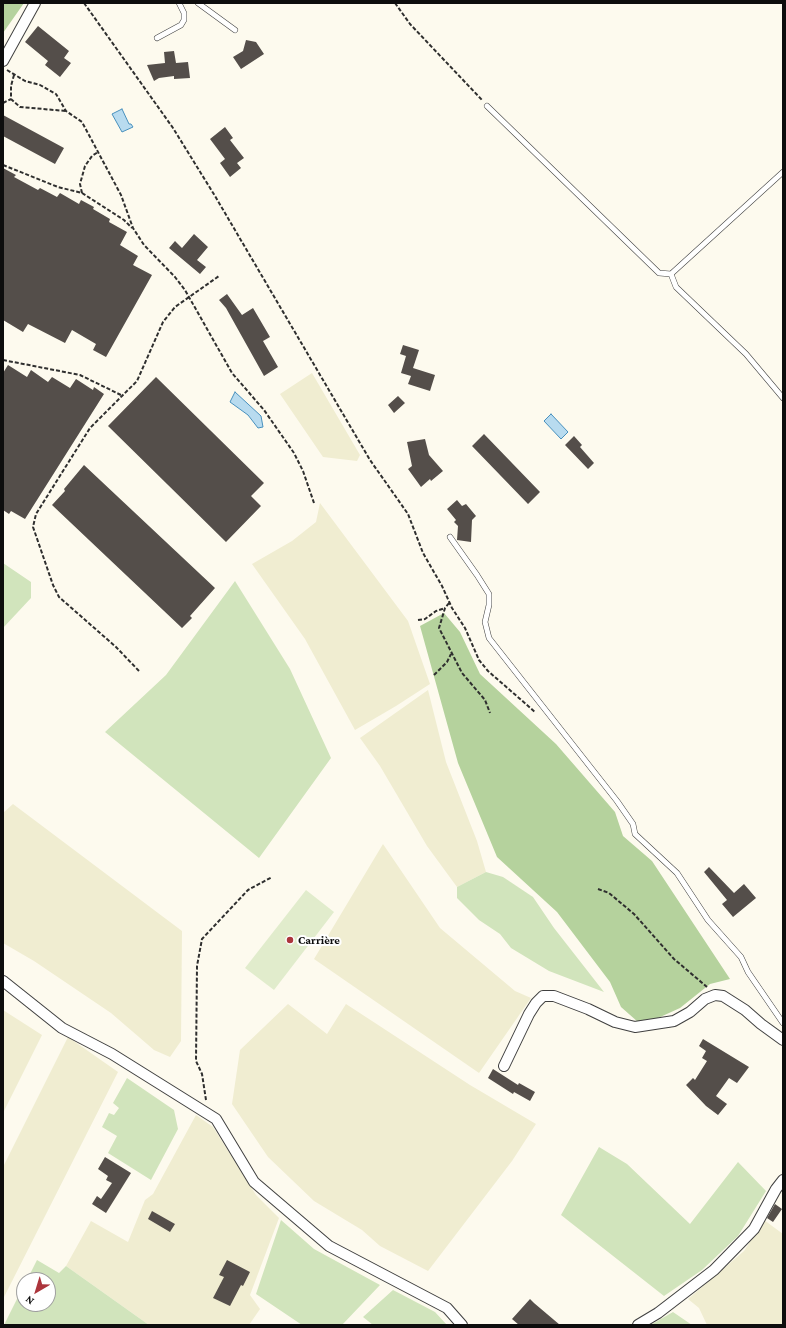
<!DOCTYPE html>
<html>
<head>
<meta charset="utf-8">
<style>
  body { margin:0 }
  #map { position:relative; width:786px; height:1328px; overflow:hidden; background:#fdfaee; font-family:"Crimson Pro",serif }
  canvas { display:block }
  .frame { position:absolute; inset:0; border:4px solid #0d0d0d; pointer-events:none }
  .north { position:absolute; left:16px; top:1272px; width:40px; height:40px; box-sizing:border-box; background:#fff; border:1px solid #9e9e9e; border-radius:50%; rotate:218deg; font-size:11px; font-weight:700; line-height:16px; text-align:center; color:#0d0d0d }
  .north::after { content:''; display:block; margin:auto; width:14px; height:18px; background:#ac353c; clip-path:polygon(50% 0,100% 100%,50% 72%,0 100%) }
</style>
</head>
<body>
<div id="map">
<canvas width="786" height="1328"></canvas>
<div class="frame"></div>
<div class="north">N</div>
</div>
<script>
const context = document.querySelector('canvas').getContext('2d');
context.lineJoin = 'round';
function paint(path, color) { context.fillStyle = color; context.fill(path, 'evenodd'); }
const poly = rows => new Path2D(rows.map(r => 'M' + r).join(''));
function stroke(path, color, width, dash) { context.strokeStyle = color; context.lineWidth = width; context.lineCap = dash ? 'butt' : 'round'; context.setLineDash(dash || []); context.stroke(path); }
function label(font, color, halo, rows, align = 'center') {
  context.font = font + ' "Crimson Pro",serif'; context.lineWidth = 4; context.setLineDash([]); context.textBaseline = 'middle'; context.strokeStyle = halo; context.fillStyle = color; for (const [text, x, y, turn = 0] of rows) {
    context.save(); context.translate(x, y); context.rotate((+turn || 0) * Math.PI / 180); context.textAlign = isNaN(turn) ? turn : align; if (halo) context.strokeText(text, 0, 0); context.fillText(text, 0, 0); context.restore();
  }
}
const farmland = poly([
  [312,373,360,455,357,461,323,457,280,394],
  [320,503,408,621,430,684,396,706,355,730,305,639,252,564,292,541,316,522],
  [428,690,446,762,477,841,486,872,457,887,427,846,380,766,360,738],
  [13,804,182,931,181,1041,170,1057,154,1050,111,1013,34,961,3,943,3,813],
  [383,844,440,928,515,991,531,998,479,1073,314,959],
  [288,1004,327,1034,346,1004,470,1085,536,1124,512,1161,428,1271,380,1246,362,1230,314,1201,268,1157,232,1104,240,1050],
  [3,1010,42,1035,3,1113],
  [68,1037,118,1072,3,1299,3,1167],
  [196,1115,213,1127,256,1195,279,1218,250,1295,260,1309,249,1325,149,1325,66,1266,91,1221,128,1242,145,1200,153,1194],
  [764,1220,783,1234,783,1325,707,1325,699,1308,688,1299,744,1251]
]);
const green = poly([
  [3,563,31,582,31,598,3,628],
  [235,581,290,669,331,758,259,858,105,732,166,675],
  [486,872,503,877,533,897,554,928,604,992,549,971,511,948,500,934,479,920,457,898,457,887],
  [127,1078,174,1110,178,1129,151,1180,108,1153,117,1136,102,1127,109,1113,114,1115,119,1108,113,1103],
  [599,1147,627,1164,690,1224,738,1162,766,1191,738,1236,702,1270,664,1296,561,1215],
  [281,1220,314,1249,380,1285,342,1325,302,1325,256,1294],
  [37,1260,59,1273,66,1266,149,1325,4,1325,24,1285,24,1304,48,1304,48,1280,27,1280],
  [393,1290,435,1312,447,1325,373,1325,363,1317],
  [673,1312,692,1325,650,1325,654,1323]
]);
const forest = poly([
  [3,3,24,3,3,33],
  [444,613,460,632,480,674,556,744,615,812,623,836,652,861,730,979,710,984,680,1008,658,1018,638,1022,621,1007,610,982,557,912,497,857,458,763,420,626]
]);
const pitch = poly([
  [306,890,334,912,274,990,245,968]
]);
const water = poly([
  [122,109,129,124,131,124,133,127,122,132,112,114,122,109],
  [235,392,261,416,263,427,258,428,248,415,230,402,235,392],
  [551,414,568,432,561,439,544,421,551,414]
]);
const building = poly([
  [38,26,69,51,64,58,71,63,60,77,45,65,48,61,25,42],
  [246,40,256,42,264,54,241,69,233,57,243,51],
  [174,51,176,63,188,62,190,78,174,79,174,76,159,78,154,81,147,65,165,63,164,52],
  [3,115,64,148,55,164,3,136],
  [225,127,233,138,230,140,244,158,237,163,241,168,230,177,220,163,225,159,210,139],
  [3,168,16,175,14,177,38,190,40,188,57,197,60,193,79,204,81,200,94,207,93,209,110,219,109,222,127,232,120,245,138,256,133,265,152,275,106,357,93,350,96,344,72,330,65,343,28,324,23,332,3,320],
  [194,234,208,247,197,260,206,267,200,274,169,248,175,241,182,248],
  [227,294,242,315,253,308,270,337,263,341,278,367,264,376,226,308,219,300],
  [403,345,419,350,413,368,435,375,430,391,408,384,411,376,401,373,406,356,400,354],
  [8,365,27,377,31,370,48,382,52,377,70,388,76,379,93,390,94,387,104,394,25,519,11,511,9,514,3,510,3,373],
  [156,377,264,483,251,496,261,506,226,542,108,426],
  [398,396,405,403,394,413,388,405],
  [484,434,540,492,528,504,472,446],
  [574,436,582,445,580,447,594,463,588,469,565,445],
  [425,439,429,455,443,471,431,481,430,479,421,487,408,469,412,466,407,442],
  [84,465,215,588,190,616,192,618,182,628,52,505,65,491,64,489],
  [457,500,462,506,466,504,476,516,472,520,471,542,457,540,458,526,454,522,456,520,447,509],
  [709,867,734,893,744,884,756,898,733,917,722,904,727,900,704,872],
  [703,1039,749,1067,737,1083,729,1078,716,1096,727,1104,718,1115,706,1106,686,1085,693,1078,695,1080,707,1061,702,1058,706,1051,699,1046],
  [493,1069,518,1085,519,1083,535,1092,530,1101,514,1092,513,1094,488,1078],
  [105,1157,131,1173,106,1213,92,1204,97,1196,101,1199,112,1183,106,1180,108,1176,98,1169],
  [775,1204,782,1209,773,1222,767,1218],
  [152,1211,175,1224,170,1232,148,1219],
  [227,1260,250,1272,243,1286,241,1285,230,1306,213,1298,224,1277,219,1275],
  [530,1299,534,1303,560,1325,519,1325,512,1319]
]);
const path = poly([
  [84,3,173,128,215,196,370,460,408,514,423,553,442,586,452,608,465,628,479,660,488,671,535,712],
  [395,3,410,24,482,100],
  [7,70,25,81,40,85,56,94,66,111,82,122,121,195,133,228,144,245,175,277,185,290,232,373,264,410,294,453,303,471,314,503],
  [14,75,11,86,11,99,20,107,66,111],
  [3,103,11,99],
  [3,165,58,187,82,193,124,220,132,228],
  [82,193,80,184,85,166,92,156,98,152],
  [3,360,80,375,123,396],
  [449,603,445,608,439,628,462,673,485,700,490,713],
  [418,620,425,619,436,611,445,608],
  [139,671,116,647,59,597,53,585,33,527,36,514,90,428,137,381,163,322,175,307,219,276],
  [434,675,447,662,451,654],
  [598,889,609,893,634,914,674,959,707,987],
  [206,1100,202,1074,196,1061,197,966,202,939,248,890,272,877]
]);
const lane = poly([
  [198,3,235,30],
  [157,38,181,25,184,20,184,13,179,3],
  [487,106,659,273,671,274,783,172],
  [671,274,676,287,746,354,783,398],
  [450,537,477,575,489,594,489,605,485,622,489,638,617,801,633,824,635,834,677,873,708,920,741,957,748,972,783,1023]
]);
const street = poly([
  [3,61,35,3],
  [3,981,62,1028,112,1054,216,1119,254,1182,329,1246,447,1308,462,1325],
  [504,1066,529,1014,536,1003,543,996,554,996,588,1009,615,1022,635,1027,674,1021,690,1012,705,999,715,995,723,996,745,1010,761,1024,783,1040],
  [638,1325,658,1313,714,1270,754,1229,776,1189,783,1180]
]);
const markers = [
  [290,940,4,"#ac353c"]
];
const poiNames = [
  ["Carrière",298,940]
];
paint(farmland, '#f0edd1');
paint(green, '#d1e4bc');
paint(forest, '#b5d29d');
paint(pitch, '#e1eccc');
paint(water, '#b8dbef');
stroke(water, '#4890bd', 1);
paint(building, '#544e4a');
stroke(lane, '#404040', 6);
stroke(street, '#404040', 12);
stroke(path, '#2f2f2f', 2, [4, 2]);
stroke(lane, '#fff', 5);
stroke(street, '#fff', 10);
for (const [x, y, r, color] of markers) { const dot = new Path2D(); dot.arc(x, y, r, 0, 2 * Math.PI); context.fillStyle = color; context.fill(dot); stroke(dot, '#fff', 1.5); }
label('bold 12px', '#0d0d0d', '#fff', poiNames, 'left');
</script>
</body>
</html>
